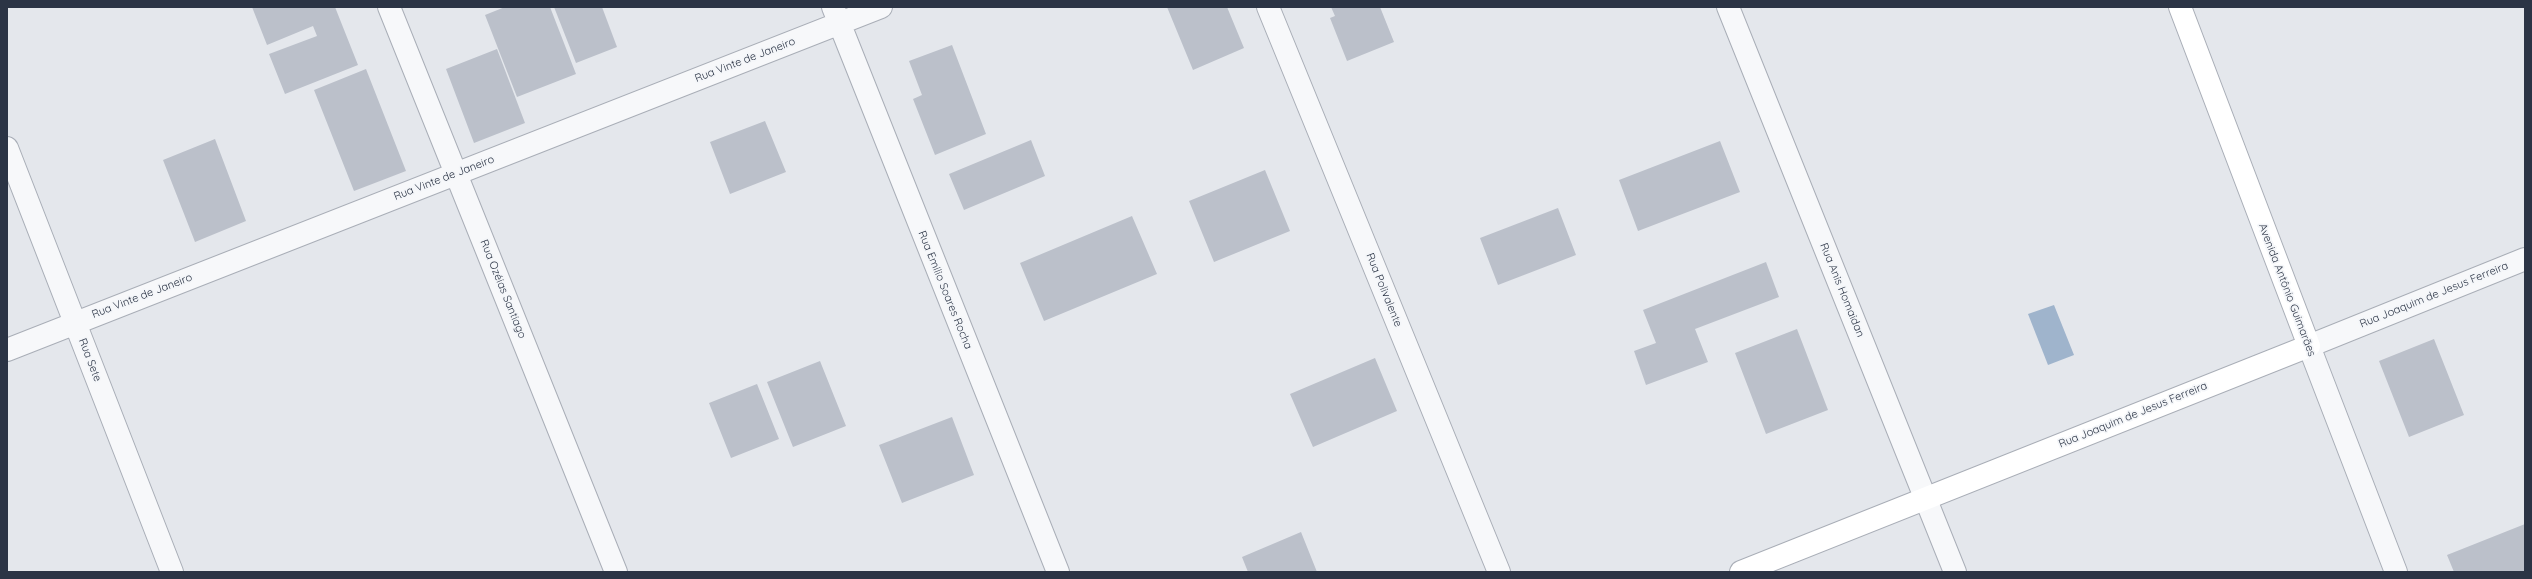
<!DOCTYPE html>
<html>
<head>
<meta charset="utf-8">
<style>
  body { margin:0 }
  #map { position:relative; width:2532px; height:579px; overflow:hidden; background:#e4e7ec; font-family:Quicksand,sans-serif }
  canvas { display:block }
  .frame { position:absolute; inset:0; border:8px solid #2b3445; pointer-events:none }
</style>
</head>
<body>
<div id="map">
<canvas width="2532" height="579"></canvas>
<div class="frame"></div>
</div>
<script>
const context = document.querySelector('canvas').getContext('2d');
context.lineJoin = 'round';
function paint(path, color) { context.fillStyle = color; context.fill(path, 'evenodd'); }
const poly = rows => new Path2D(rows.map(r => 'M' + r).join(''));
function stroke(path, color, width, dash) { context.strokeStyle = color; context.lineWidth = width; context.lineCap = dash ? 'butt' : 'round'; context.setLineDash(dash || []); context.stroke(path); }
function label(font, color, halo, rows, align = 'center') {
  context.font = font + ' Quicksand,sans-serif'; context.lineWidth = 3.5; context.setLineDash([]); context.textBaseline = 'middle'; context.strokeStyle = halo; context.fillStyle = color; for (const [text, x, y, turn = 0] of rows) {
    context.save(); context.translate(x, y); context.rotate((+turn || 0) * Math.PI / 180); context.textAlign = isNaN(turn) ? turn : align; if (halo) context.strokeText(text, 0, 0); context.fillText(text, 0, 0); context.restore();
  }
}
const water = poly([
  [2054,305,2074,355,2048,365,2028,314]
]);
const building = poly([
  [252,7,335,7,358,65,285,94,269,54,317,36,313,26,267,45],
  [505,7,550,7,576,74,517,97,485,15],
  [554,7,602,7,617,47,576,63],
  [1167,7,1227,7,1244,48,1193,70],
  [1331,7,1380,7,1394,42,1347,61,1330,18,1335,16],
  [952,45,986,134,935,155,913,99,922,95,909,61],
  [497,49,525,123,474,143,446,69],
  [366,69,406,171,354,191,314,90],
  [765,121,786,172,730,194,710,142],
  [215,139,246,221,195,242,163,160],
  [1031,140,1045,176,964,210,949,174],
  [1720,141,1740,192,1638,231,1619,180],
  [1265,170,1290,231,1214,262,1189,201],
  [1558,208,1576,255,1498,285,1480,238],
  [1132,216,1157,274,1044,321,1020,263],
  [1766,262,1779,297,1695,329,1708,362,1646,385,1634,351,1656,343,1643,310],
  [1797,329,1828,410,1766,434,1735,353],
  [2434,339,2464,415,2409,437,2379,361],
  [1375,358,1397,411,1313,447,1290,394],
  [820,361,846,426,793,447,767,382],
  [757,384,779,439,731,458,709,403],
  [952,417,974,475,902,503,879,445],
  [2525,524,2525,572,2454,572,2447,555],
  [1301,532,1317,572,1248,572,1242,557]
]);
const street = poly([
  [389,7,616,572],
  [833,7,1058,572],
  [1268,7,1499,572],
  [1728,7,1955,572],
  [7,148,172,572],
  [7,350,881,7],
  [2396,572,2309,346,2525,259]
]);
const secondary = poly([
  [1741,572,2309,346,2180,7]
]);
const streetNames = [
  ["Rua Vinte de Janeiro",745,60,-21],
  ["Rua Vinte de Janeiro",444,178,-21],
  ["Rua Ozéias Santiago",503,289,68],
  ["Rua Emilio Soares Rocha",945,290,68],
  ["Rua Polivalente",1384,290,68],
  ["Rua Anis Homaidan",1842,290,68],
  ["Avenida Antônio Guimarães",2287,290,69],
  ["Rua Joaquim de Jesus Ferreira",2434,295,-22],
  ["Rua Vinte de Janeiro",142,296,-21],
  ["Rua Sete",90,360,69],
  ["Rua Joaquim de Jesus Ferreira",2133,415,-22]
];
paint(water, '#9fb4cc');
paint(building, '#bbc0ca');
stroke(street, '#a9aeb7', 24);
stroke(secondary, '#a9aeb7', 24);
stroke(street, '#f7f8fa', 22);
stroke(secondary, '#fff', 22);
label('11px', '#2b3445', '#f4f6f9', streetNames);
</script>
</body>
</html>
